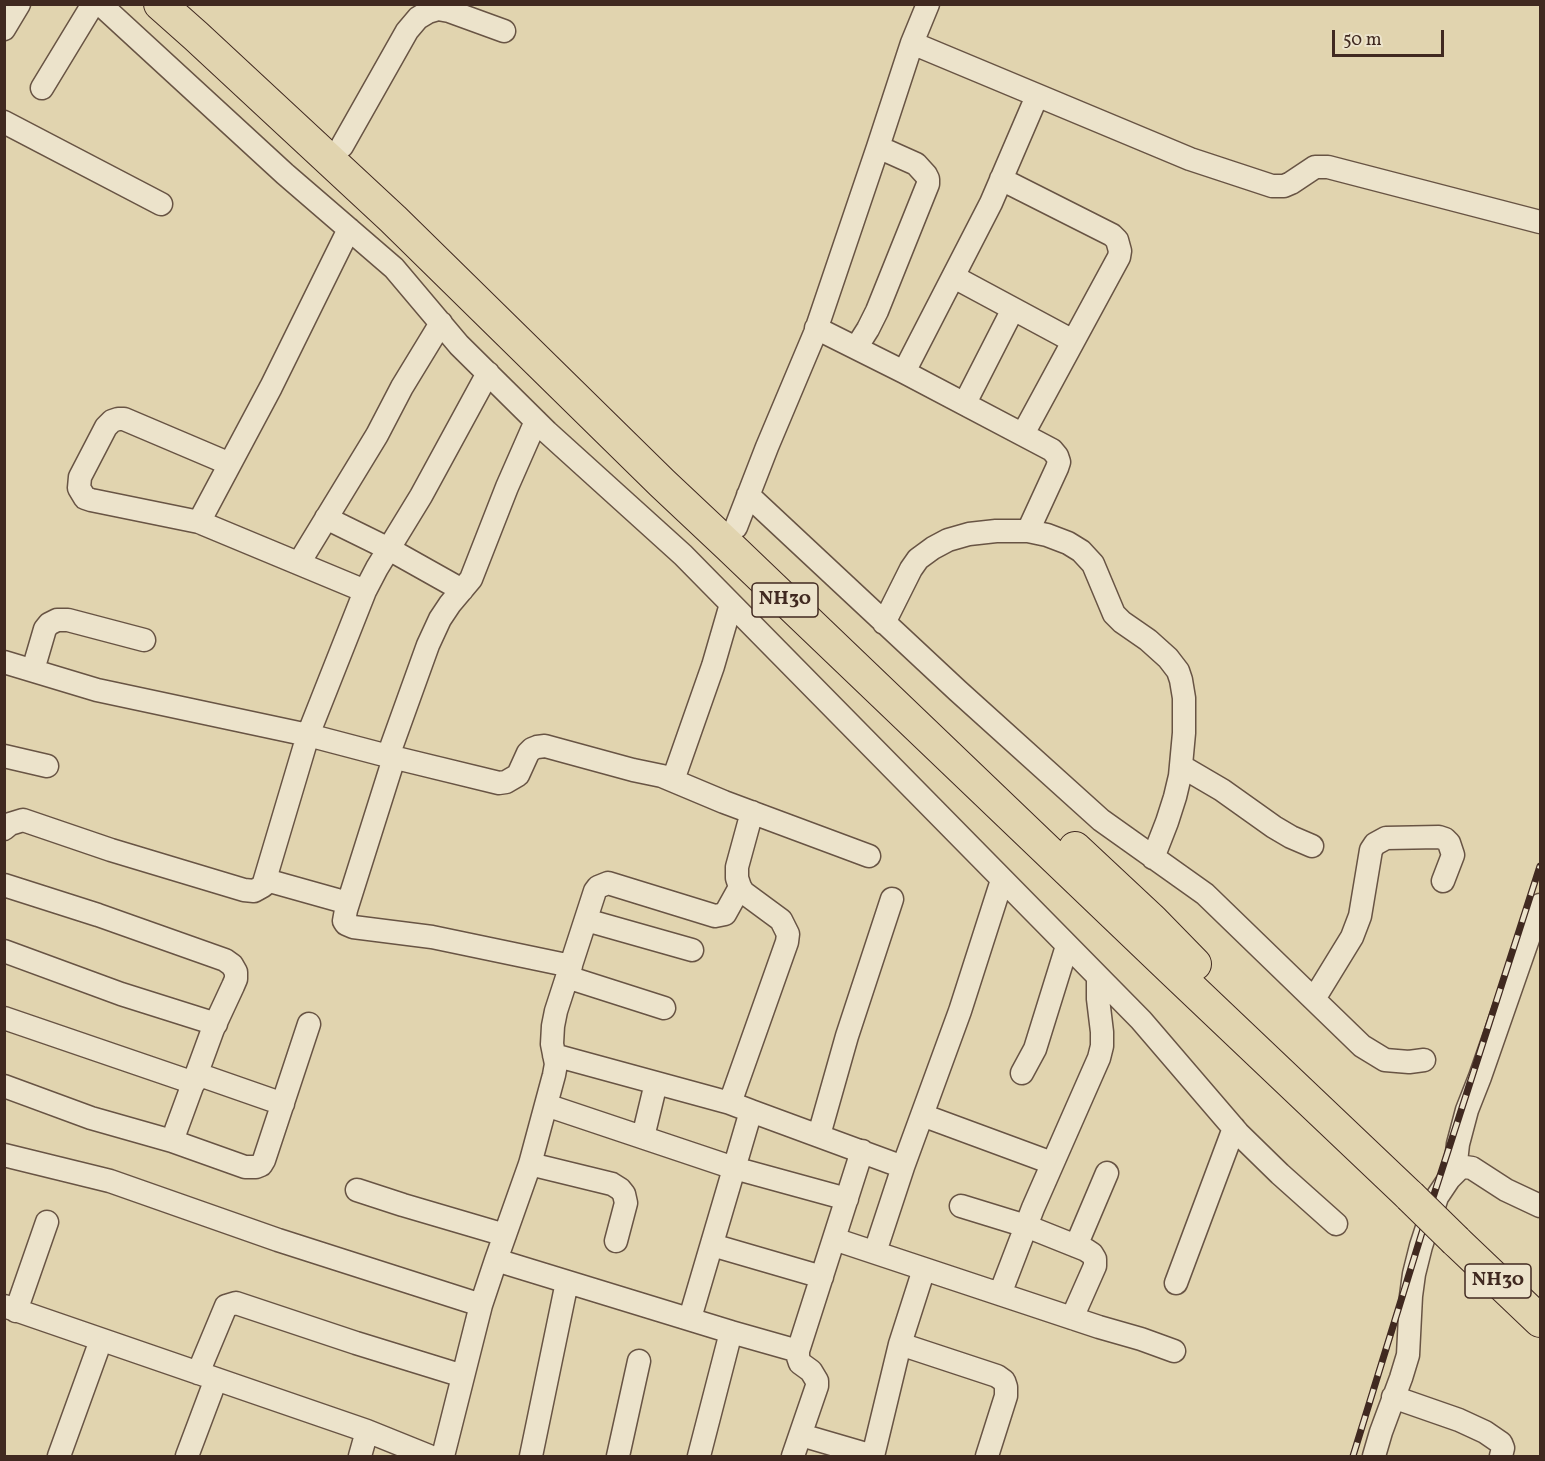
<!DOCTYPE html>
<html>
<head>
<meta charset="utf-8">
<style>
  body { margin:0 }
  #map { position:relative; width:1545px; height:1461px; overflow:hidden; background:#e1d4af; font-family:Vollkorn,serif }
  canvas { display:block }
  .frame { position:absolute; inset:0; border:6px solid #402920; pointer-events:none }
  .scale { position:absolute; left:1332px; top:30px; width:112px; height:27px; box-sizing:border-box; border:3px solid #402920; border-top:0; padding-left:8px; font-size:18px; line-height:21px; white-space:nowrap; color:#402920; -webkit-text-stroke:4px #ece3cb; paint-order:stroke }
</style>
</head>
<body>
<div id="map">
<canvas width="1545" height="1461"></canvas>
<div class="frame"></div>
<div class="scale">50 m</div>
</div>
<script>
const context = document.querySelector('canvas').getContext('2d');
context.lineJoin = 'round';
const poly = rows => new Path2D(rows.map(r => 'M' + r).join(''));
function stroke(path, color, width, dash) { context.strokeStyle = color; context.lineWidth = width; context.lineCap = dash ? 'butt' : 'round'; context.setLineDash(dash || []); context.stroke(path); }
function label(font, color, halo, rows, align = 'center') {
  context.font = font + ' Vollkorn,serif'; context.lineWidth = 5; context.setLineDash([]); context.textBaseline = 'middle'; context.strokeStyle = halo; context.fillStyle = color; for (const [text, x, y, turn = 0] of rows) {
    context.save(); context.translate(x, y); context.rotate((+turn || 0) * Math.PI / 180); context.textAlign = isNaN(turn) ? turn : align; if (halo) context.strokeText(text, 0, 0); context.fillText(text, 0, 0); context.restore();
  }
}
const minor = poly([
  [100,4,285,174,394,268,459,345,547,432,683,555,1141,1020,1238,1133,1280,1174,1336,1224],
  [4,29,19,4],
  [912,43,1190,159,1272,186,1284,186,1291,183,1315,167,1328,167,1540,222],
  [42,88,93,4],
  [4,122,161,204],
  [342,146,407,31,418,18,428,12,438,9,449,11,504,31],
  [1001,179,1112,235,1117,240,1120,251,1119,257,1023,434],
  [954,277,1073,341],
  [816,328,904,372,1052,450,1057,456,1059,462,1057,468,1028,531],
  [856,348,868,329,877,311,928,184,928,179,926,175,916,164,878,147],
  [904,372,991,203,1037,96],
  [965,403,1013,309],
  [230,464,124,419,118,419,112,421,106,427,80,477,79,488,85,498,91,500,199,522,365,591],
  [748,495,958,691,1101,820,1205,894,1362,1046,1385,1060,1409,1062,1424,1060],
  [326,518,389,549,462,590],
  [199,522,271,387,349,229],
  [736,527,767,447,815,333,878,147,912,43,928,4],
  [299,563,377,435,402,387,441,323],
  [884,623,911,569,918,559,933,548,948,540,969,534,996,531,1028,531,1047,535,1068,543,1081,551,1093,564,1114,614,1122,622,1148,640,1168,658,1178,671,1181,680,1184,698,1184,733,1180,776,1175,797,1167,822,1153,858],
  [4,662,97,690,308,735,388,756,499,783,506,782,518,775,528,753,532,749,537,747,545,746,633,770,662,776,724,802,869,856],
  [33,670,45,629,49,624,57,620,68,620,144,640],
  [4,756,47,766],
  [388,756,428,645,440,619,450,604,471,579,507,487,536,421],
  [394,758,346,910,344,921,346,924,353,927,432,937,571,966],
  [1181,766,1222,790,1274,827,1291,837,1312,846],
  [673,780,713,666,731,604],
  [4,829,10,824,23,820,111,850,244,890,254,891,263,886,308,735,365,591,377,568,421,496,488,373],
  [266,880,348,903],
  [4,885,98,915,225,960,232,965,236,972,236,979,233,986,213,1029,172,1141],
  [586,920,692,950],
  [4,951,121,994,216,1024],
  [567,977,664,1008],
  [1314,999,1352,937,1360,916,1371,850,1375,844,1386,838,1439,837,1445,839,1449,843,1453,855,1443,881],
  [4,1018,194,1083],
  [554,1055,730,1103],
  [1022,1073,1035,1049,1067,946],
  [197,1074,283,1104],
  [4,1086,91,1118,172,1141,245,1167,256,1167,261,1165,264,1160,309,1024],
  [546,1105,734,1168,847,1199],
  [751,1111,903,1167],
  [922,1115,1052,1163],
  [819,1135,847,1036,892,899],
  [643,1137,656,1083],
  [4,1155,110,1181,278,1240,481,1305],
  [530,1164,612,1184,620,1189,624,1194,626,1203,616,1241],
  [1455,1171,1458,1144,1467,1110,1480,1077,1540,905],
  [357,1190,403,1205,505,1235],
  [961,1206,1026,1226,1086,1250,1092,1254,1095,1259,1095,1266,1072,1318],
  [834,1239,1099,1327,1141,1339,1174,1351],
  [712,1245,822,1277],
  [1076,1246,1107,1173],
  [875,1252,903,1167,960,1011,1002,880],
  [496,1260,530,1164,554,1075,556,1064,552,1044,553,1026,556,1011,595,891,598,887,608,883,715,916,725,914,740,887],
  [1176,1283,1234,1128],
  [1000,1294,1033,1208,1099,1058,1102,1046,1102,1032,1098,999,1098,977],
  [4,1306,367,1431],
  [16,1311,47,1222],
  [690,1318,751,1111,730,1103,787,942,788,934,781,920,743,892,740,887,737,878,737,867,752,812],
  [731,1332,798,1351],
  [900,1344,997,1376,1004,1381,1006,1387,1006,1396,987,1456],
  [198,1373,226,1306,236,1303,356,1343,463,1376],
  [1393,1397,1459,1420,1485,1432,1501,1443,1503,1448,1501,1456],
  [801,1435,873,1456],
  [59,1456,101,1340],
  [187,1456,216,1379],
  [360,1456,367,1431,429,1456],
  [443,1456,481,1305,496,1260,731,1332,699,1456],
  [531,1456,567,1282],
  [618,1456,639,1361],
  [793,1456,817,1386,817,1381,811,1371,800,1363,798,1357,798,1351,862,1151],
  [873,1456,900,1344,924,1269],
  [1374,1456,1381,1432,1401,1378,1408,1355,1411,1296,1414,1274,1421,1246,1437,1197,1449,1179,1460,1168,1465,1167,1472,1168,1506,1190,1540,1206]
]);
const highway = poly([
  [160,4,196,36,393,219,662,483,729,546,1171,969,1410,1196],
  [1075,848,1152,920,1195,964],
  [1456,1241,1540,1321]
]);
const rail = poly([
  [1353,1456,1428,1213,1540,866]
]);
const highwayBridge = poly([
  [1410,1196,1456,1241]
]);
const shields = [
  [785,600,66],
  [1498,1281,66]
];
const shieldNames = [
  ["NH30",785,600],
  ["NH30",1498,1281]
];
stroke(minor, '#685444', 25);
stroke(highway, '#402920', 34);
stroke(minor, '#ece3cb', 22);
stroke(highway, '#e1d4af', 32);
stroke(rail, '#402920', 7);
stroke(rail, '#ece3cb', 4.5, [14]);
stroke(highwayBridge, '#402920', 34, []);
stroke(highwayBridge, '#e1d4af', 32);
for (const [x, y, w] of shields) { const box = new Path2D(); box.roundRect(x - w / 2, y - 17, w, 34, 4.5); context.fillStyle = '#ece3cb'; context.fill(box); stroke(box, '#402920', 1.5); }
label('bold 20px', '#402920', null, shieldNames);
</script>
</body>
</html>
